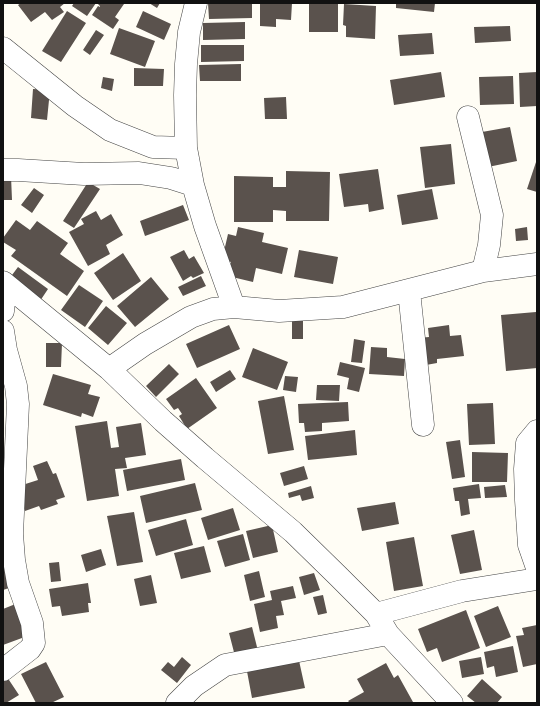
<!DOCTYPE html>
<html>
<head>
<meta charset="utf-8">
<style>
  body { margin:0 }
  #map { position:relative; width:540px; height:706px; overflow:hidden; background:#fffdf5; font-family:"Playfair Display",serif }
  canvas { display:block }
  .frame { position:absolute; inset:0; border:4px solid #111; pointer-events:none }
</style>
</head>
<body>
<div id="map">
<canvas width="540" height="706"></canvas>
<div class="frame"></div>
</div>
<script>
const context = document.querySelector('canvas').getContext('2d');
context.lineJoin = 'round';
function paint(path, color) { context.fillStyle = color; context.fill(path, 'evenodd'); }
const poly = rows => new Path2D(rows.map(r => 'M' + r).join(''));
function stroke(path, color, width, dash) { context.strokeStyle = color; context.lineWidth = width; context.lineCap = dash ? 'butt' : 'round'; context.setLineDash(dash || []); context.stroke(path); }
const building = poly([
  [21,3,65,3,60,7,64,12,52,20,45,12,31,22,18,5],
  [74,3,96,3,87,16,72,6],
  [97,3,124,4,115,17,119,20,113,29,92,15,98,6,100,7,100,6],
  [149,3,160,3,157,8],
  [208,3,252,3,252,18,209,19],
  [260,3,292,3,291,20,276,19,276,27,260,26],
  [309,3,338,3,338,32,309,32],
  [396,3,435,3,434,12,396,8],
  [344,4,376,6,375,39,346,37,346,26,343,25],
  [67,11,86,23,61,62,42,51],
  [143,11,171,24,164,40,136,27],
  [245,22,245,39,203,40,203,23],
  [510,26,511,41,475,43,474,27],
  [119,28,155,41,145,67,110,54],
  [96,30,104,35,90,55,83,50],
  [432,33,434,54,400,56,398,35],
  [201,45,244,45,244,61,201,62],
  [241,64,241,81,200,81,199,65],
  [134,68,164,69,163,86,134,86],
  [441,72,445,97,394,105,390,80],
  [537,72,537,106,520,107,519,73],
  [513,76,514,104,480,105,479,77],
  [103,77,114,79,112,91,101,88],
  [33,89,50,90,47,120,31,118],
  [286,97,287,119,265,119,264,98],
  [510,127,517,161,488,167,482,132],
  [451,144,455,184,425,188,420,147],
  [537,159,537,192,527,189],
  [378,169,384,209,369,212,368,204,344,207,339,174],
  [286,171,330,172,329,221,286,221,286,211,273,210,273,222,234,222,234,176,273,177,273,187,286,187],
  [3,176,11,176,12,200,3,200],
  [88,182,100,189,74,228,63,221],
  [34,188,44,195,32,213,21,205],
  [432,189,438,219,402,225,397,195],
  [183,205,189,220,145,236,140,221],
  [96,211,101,220,111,214,123,235,106,245,110,254,88,266,69,232,84,224,81,219],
  [16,220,30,230,37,221,68,243,60,254,84,271,67,296,11,256,16,250,3,242,3,238],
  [238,227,264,233,262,242,288,248,282,274,256,268,253,282,228,276,231,262,222,260,228,234,236,236],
  [527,227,528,240,516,241,515,229],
  [184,250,189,259,194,256,204,273,193,278,191,276,183,281,170,257],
  [299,250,338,257,333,284,294,277],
  [123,253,141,281,113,300,94,273],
  [18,267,48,289,40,301,9,279],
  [201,276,206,286,183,296,178,287],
  [151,277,169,299,135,327,117,306],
  [79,285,103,301,85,327,61,310],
  [106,306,127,323,108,345,88,328],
  [536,312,537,368,506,371,501,315],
  [292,320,303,321,303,339,292,339],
  [229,325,240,349,197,368,186,344],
  [449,325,450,336,461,335,464,356,437,359,437,363,426,365,418,338,429,337,428,328],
  [354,339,365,341,362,363,351,362],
  [46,343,62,343,61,367,46,367],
  [371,347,387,348,387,357,405,359,404,376,369,374],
  [253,348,288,362,277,390,242,377],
  [340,362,365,368,359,392,347,389,349,378,337,375],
  [169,364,179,374,156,397,146,386],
  [230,370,236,379,216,392,210,382],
  [53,374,91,385,88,394,100,397,93,417,82,413,81,417,43,405],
  [285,376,298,377,296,392,283,390],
  [196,378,217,408,187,429,179,416,182,414,178,408,174,410,166,399],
  [317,385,340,385,339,401,316,400],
  [284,396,294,450,268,454,258,401],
  [348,402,349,421,322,423,322,431,305,432,304,423,299,423,298,404],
  [493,403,495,444,469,445,467,404],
  [107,421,111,448,119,447,116,427,141,423,146,455,125,458,127,468,115,469,119,496,87,501,75,426],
  [355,430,357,455,308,460,305,436],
  [460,440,465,477,452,479,446,442],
  [472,452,508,453,507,482,472,482],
  [181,459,185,480,127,491,123,470],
  [47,461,53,474,56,473,65,497,56,500,58,504,41,510,39,506,25,511,16,487,38,480,33,466],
  [304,466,308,479,284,486,280,473],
  [195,483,202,510,146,523,140,496],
  [479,484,481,498,468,499,470,514,461,516,459,501,455,501,453,488],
  [505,485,507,497,485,498,484,487],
  [311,486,314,498,302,501,300,495,289,498,288,493],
  [395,502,399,524,362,531,357,508],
  [233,508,240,530,208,540,201,518],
  [134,512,143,562,117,566,107,516],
  [186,519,193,545,156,556,148,530],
  [272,525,278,552,253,558,246,531],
  [474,530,482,570,460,574,451,535],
  [243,534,250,560,225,567,217,541],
  [414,537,423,586,394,591,386,542],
  [204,546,211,572,181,579,174,553],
  [101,549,106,565,86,572,81,555],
  [59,562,61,581,51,582,49,563],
  [3,563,12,587,3,590],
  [259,571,265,597,250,601,244,575],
  [314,573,320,590,304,595,299,577],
  [151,575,157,603,140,606,134,579],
  [88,583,91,603,88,603,89,612,62,616,60,606,52,607,49,589],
  [293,586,296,598,281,601,284,615,276,616,278,628,260,632,254,604,272,600,270,591],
  [323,595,327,613,318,615,313,597],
  [18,603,30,635,3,645,3,609],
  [498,606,511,637,486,647,474,616],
  [466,610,480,648,442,662,437,648,427,652,418,629],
  [537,625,537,664,523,667,516,636,524,635,522,628],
  [252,627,258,651,235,656,229,633],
  [513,646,518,672,496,677,494,666,487,668,484,652],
  [298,656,305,688,252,698,246,666],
  [182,657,191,665,177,683,161,670,168,662,174,667],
  [481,657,484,674,462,678,459,661],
  [46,662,64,697,51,703,36,703,21,674],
  [386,663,394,678,398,675,413,702,410,703,350,703,348,701,364,692,357,679],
  [7,677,19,695,6,703,3,703,3,680],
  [482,679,502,697,497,703,476,703,467,696]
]);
const minor = poly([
  [196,3,189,32,186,64,185,95,186,148,193,185,205,226,234,307],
  [3,48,75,106,110,130,153,147,186,148],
  [468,117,492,215,489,245,483,271],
  [3,170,18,170,84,174,139,173,171,178,193,185],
  [3,282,109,369,163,421,205,458,293,532,338,576,376,614,388,634,452,703],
  [409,291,423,425],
  [3,311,6,285],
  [3,331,6,350,16,386,18,404,12,534,14,560,18,583,32,623,34,643,30,649,3,670],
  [109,369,145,344,191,317,213,309,234,307,279,311,343,307,483,271,537,264],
  [537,431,527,443,525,469,526,500,529,545,537,568],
  [376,614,462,591,537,579],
  [177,703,194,686,225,665,388,634]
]);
paint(building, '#5a524d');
stroke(minor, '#444', 23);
stroke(minor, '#fff', 22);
</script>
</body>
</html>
